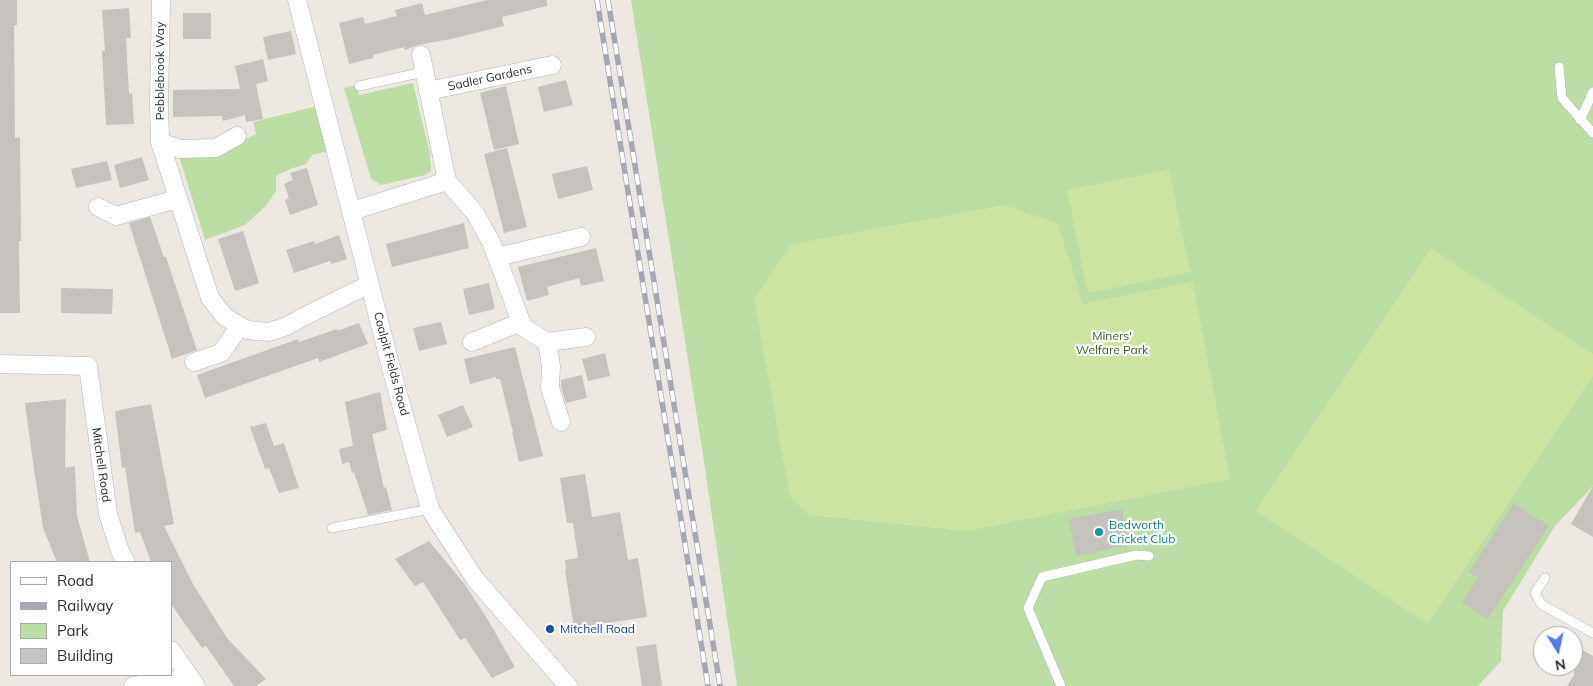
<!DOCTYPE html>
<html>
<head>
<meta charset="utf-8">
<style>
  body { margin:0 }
  #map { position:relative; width:1593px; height:686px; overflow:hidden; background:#ede7e2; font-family:Mulish,sans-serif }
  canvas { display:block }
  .legend { position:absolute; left:10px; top:561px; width:162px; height:115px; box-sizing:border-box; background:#fff; border:1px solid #ababab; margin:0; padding:6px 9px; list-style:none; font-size:15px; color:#2e2e2e }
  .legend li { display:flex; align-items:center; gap:10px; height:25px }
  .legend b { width:25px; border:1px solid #ababab }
  .north { position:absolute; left:1533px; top:626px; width:50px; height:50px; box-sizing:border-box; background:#fff; border:1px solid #ababab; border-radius:50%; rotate:170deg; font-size:14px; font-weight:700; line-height:20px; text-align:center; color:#2e2e2e }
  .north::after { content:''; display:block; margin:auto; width:18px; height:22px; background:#527aea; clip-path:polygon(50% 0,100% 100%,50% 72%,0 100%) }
</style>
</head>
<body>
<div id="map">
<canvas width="1593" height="686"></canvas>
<ul class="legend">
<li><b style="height:6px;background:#fff"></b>Road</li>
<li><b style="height:6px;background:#a4a8b6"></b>Railway</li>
<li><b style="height:14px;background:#bcdea4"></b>Park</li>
<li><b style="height:14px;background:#c6c2bd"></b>Building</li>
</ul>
<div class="north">N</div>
</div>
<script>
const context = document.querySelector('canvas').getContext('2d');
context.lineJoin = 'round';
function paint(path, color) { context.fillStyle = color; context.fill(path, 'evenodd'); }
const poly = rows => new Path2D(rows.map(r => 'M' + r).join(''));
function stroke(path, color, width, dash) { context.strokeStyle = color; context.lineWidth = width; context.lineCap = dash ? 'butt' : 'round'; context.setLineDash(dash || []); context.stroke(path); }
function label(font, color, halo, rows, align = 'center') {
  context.font = font + ' Mulish,sans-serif'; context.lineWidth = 4.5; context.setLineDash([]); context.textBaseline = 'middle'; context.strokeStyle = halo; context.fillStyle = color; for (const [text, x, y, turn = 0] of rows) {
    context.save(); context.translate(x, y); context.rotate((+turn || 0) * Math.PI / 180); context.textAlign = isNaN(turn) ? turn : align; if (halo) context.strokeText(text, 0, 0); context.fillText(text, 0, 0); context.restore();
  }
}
const green = poly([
  [631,0,1593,0,1593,486,1555,526,1503,611,1501,661,1478,686,737,686,703,455],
  [413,83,430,154,431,171,425,175,381,185,371,179,344,88,356,85,359,95],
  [317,106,328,151,312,155,306,164,290,169,276,176,276,191,266,206,245,225,205,240,179,156,224,150,256,134,253,122]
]);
const pitch = poly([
  [1169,170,1190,272,1088,293,1067,190],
  [1005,205,1058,224,1083,304,1193,282,1230,479,967,531,809,515,790,497,754,299,792,244],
  [1431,248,1593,354,1593,376,1428,624,1256,511]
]);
const building = poly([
  [0,0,17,0,17,25,14,25,15,138,20,137,21,241,19,241,20,313,0,313],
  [487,0,547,0,547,6,502,17,504,26,451,39,418,45,405,50,404,47,373,55,373,58,349,64,339,23,363,17,365,24,397,16,395,10,422,3,425,15],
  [129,8,131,38,126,38,129,94,132,93,134,124,106,125,102,51,105,51,102,10],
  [183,13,211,13,211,39,183,39],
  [291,31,296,54,268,60,263,37],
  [263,59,268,81,256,84,263,119,246,122,245,115,223,121,222,116,173,117,173,90,240,89,235,66],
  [566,80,573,105,544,112,538,87],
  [506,86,519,144,494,150,480,93],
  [507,148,527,227,504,233,484,154],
  [142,157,149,180,120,188,114,165],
  [107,161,112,180,76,188,71,169],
  [587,166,593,190,558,199,552,174],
  [307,168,318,205,290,215,285,200,289,198,284,184,293,180,290,173],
  [150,217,164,257,166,257,197,350,172,359,129,223],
  [464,223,469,248,392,267,386,244],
  [243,231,259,283,235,291,218,239],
  [339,235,347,259,331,264,330,261,294,273,286,250,314,241,315,244],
  [596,248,604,281,581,286,579,278,547,287,549,295,527,301,518,267],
  [489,283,495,309,469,315,463,289],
  [61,288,113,289,112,314,61,313],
  [441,322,447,344,419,351,413,328],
  [359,323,368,344,319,362,318,358,205,398,197,375,298,339,299,342,337,329,337,331],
  [515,347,543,456,519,462,512,432,513,432,500,379,496,379,496,377,470,384,464,359],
  [605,353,610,376,588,381,582,359],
  [582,375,587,398,566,403,561,387,561,380],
  [380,392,387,430,372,434,384,488,386,487,392,510,368,515,354,472,352,473,349,462,342,464,339,449,353,446,345,402],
  [66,399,65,468,75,466,77,516,90,562,57,562,43,528,32,455,25,403],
  [151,404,174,524,164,526,193,584,227,638,266,679,256,686,234,686,206,646,202,648,171,604,171,562,151,562,140,532,135,533,125,467,122,468,115,411],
  [463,405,473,427,447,437,438,415],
  [266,423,274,446,284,443,299,488,279,493,269,468,265,469,250,427],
  [585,474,592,517,620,512,628,560,638,558,647,617,574,628,565,570,566,570,565,560,578,558,573,523,567,523,560,478],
  [1593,486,1593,537,1571,524],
  [1514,503,1549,526,1488,619,1462,603,1478,578,1469,572],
  [1122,509,1129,545,1076,556,1069,519],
  [429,541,466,586,488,620,515,667,492,678,465,638,460,640,423,582,415,586,395,559],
  [656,644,662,686,642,686,636,647],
  [1573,644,1593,656,1593,686,1567,686,1574,675]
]);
const lane = poly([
  [1559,67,1562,98,1593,133],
  [359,86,424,72],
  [1580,120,1593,92],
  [332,528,430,509],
  [1545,578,1535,593,1541,604,1593,633],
  [1061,686,1028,608,1042,577,1136,555,1149,556]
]);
const street = poly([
  [161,0,159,102,160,142,210,298,225,317,247,330,269,332,287,326,305,316,370,284],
  [297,0,394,379,430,509,475,579,568,686],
  [421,55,447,181,475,213,491,242,523,327,547,342,551,366,550,388,561,422],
  [428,91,552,65],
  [160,142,180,149,216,148,237,136],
  [98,207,116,216,177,199],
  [352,211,447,181],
  [497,257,581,237],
  [472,342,521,322],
  [547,342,586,337],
  [194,362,221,353,240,326],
  [0,364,88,366,108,514,120,551,126,562],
  [171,650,196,686],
  [133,686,190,678]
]);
const rail = poly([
  [597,0,708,686],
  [608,0,720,686]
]);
const markers = [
  [1099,532,5,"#0f9aa8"],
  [550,629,5,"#1a4fb4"]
];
const streetNames = [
  ["Pebblebrook Way",160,71,-90],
  ["Sadler Gardens",490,78,-12],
  ["Coalpit Fields Road",391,364,75],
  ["Mitchell Road",101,465,82]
];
const parkNames = [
  ["Miners'",1112,336],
  ["Welfare Park",1112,350]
];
const cultureNames = [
  ["Bedworth",1109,525],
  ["Cricket Club",1109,539]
];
const transitNames = [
  ["Mitchell Road",560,629]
];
paint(green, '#bcdea4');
paint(pitch, '#cde4a1');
paint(building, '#c6c2bd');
stroke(lane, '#b2b4bc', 10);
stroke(street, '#b2b4bc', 19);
stroke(lane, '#fff', 9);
stroke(street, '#fff', 18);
stroke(rail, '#a4a8b6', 5.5);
stroke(rail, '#fff', 4, [11]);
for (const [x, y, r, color] of markers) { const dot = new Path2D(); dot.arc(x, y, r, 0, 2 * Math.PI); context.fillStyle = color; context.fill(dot); stroke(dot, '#fff', 2); }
label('12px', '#2e2e2e', '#fff', streetNames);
label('12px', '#356622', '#fff', parkNames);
label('12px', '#0d838f', '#fff', cultureNames, 'left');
label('12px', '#164399', '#fff', transitNames, 'left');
</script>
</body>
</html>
